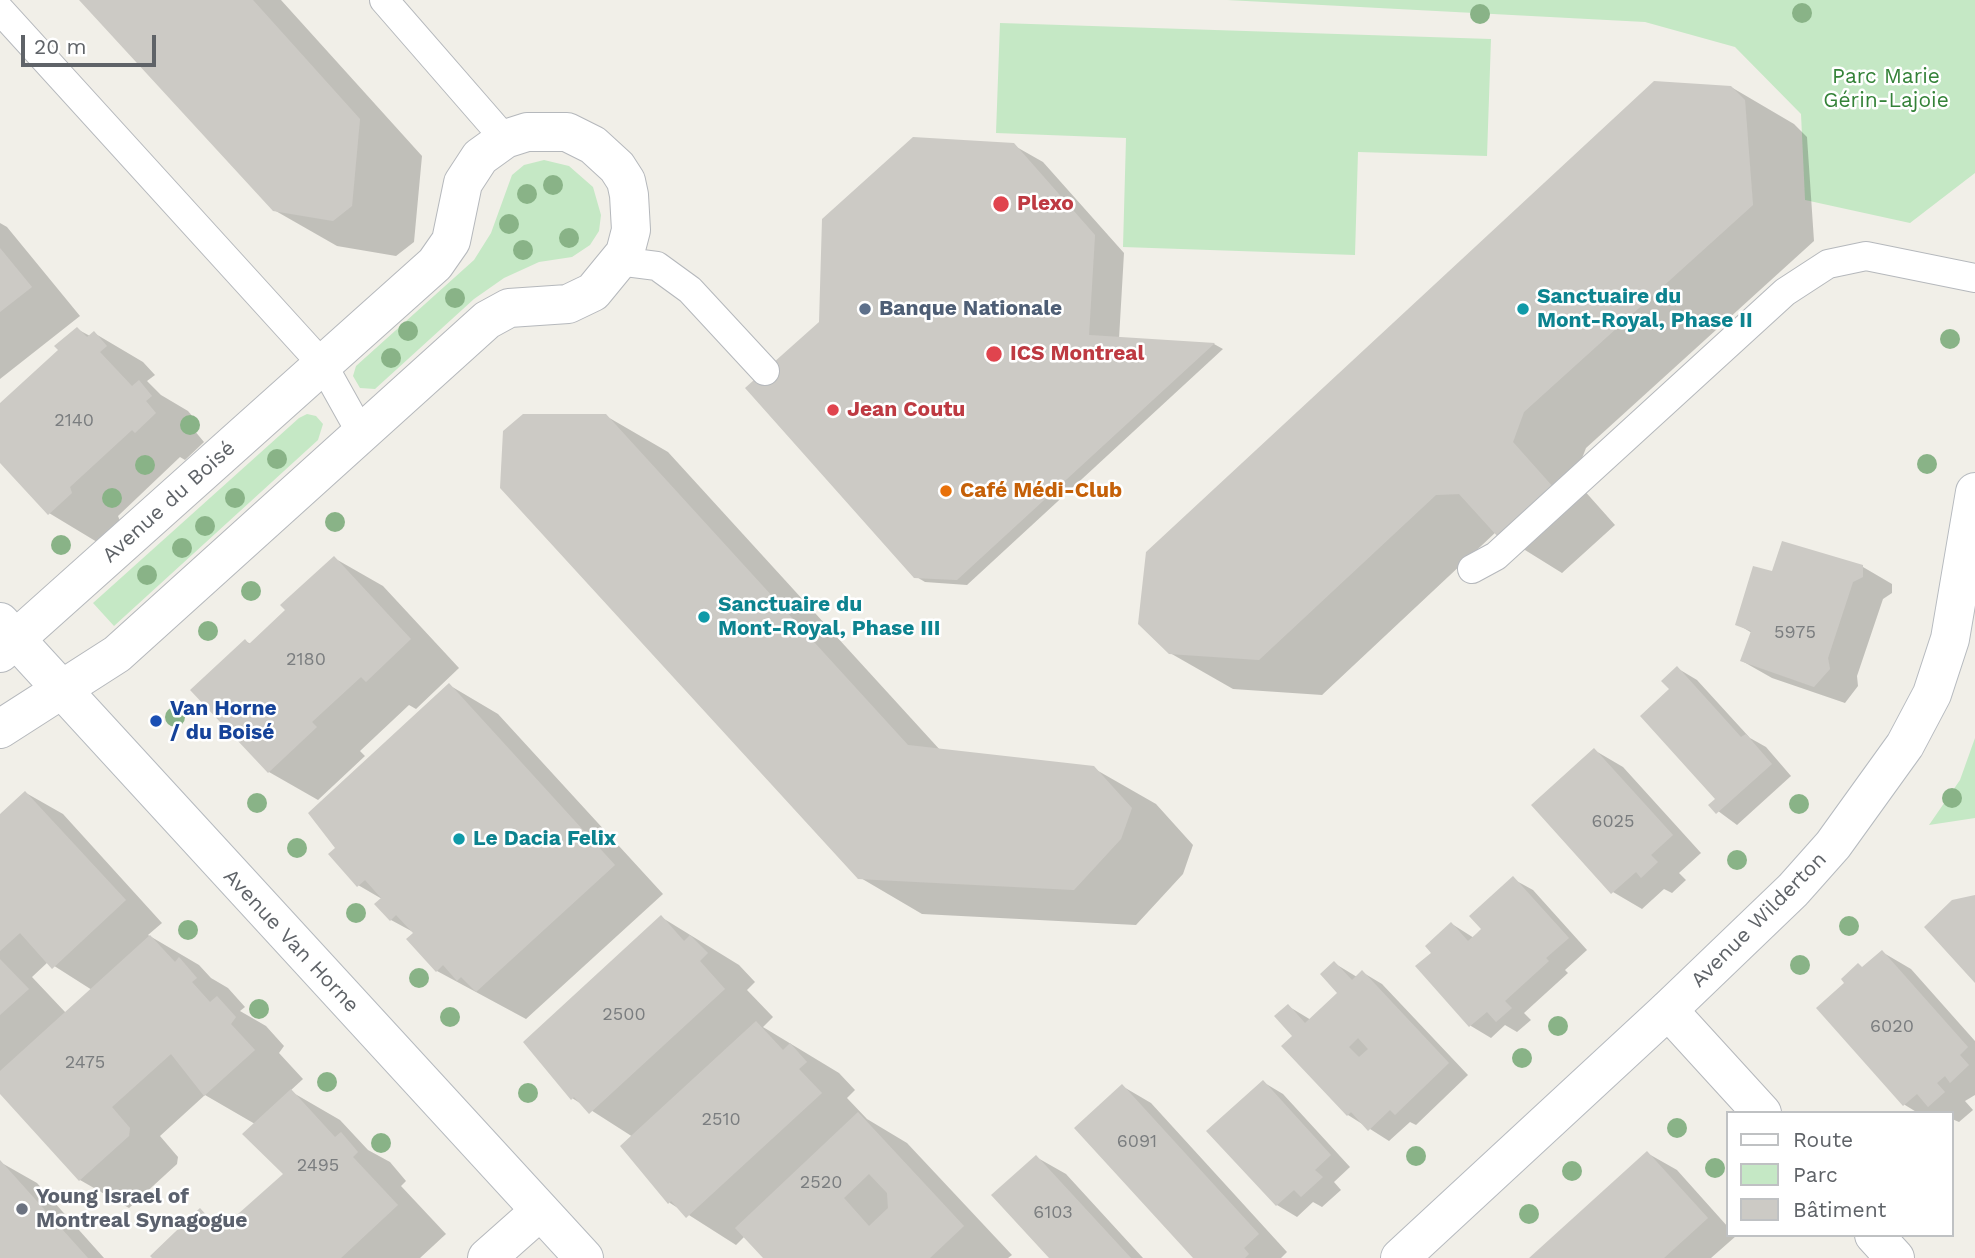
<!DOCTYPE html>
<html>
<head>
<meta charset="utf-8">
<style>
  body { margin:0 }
  #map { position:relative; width:1975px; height:1258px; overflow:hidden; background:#f1efe8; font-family:"Work Sans",sans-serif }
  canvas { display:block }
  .legend { position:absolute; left:1726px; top:1111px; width:228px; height:126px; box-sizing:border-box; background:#fff; border:2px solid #bfc1c3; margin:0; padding:9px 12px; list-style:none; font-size:21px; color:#5f6368 }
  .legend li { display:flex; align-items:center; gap:14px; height:35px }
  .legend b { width:35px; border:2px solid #bfc1c3 }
  .scale { position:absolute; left:21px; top:35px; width:135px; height:32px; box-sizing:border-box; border:4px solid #5f6368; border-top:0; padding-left:9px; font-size:21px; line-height:24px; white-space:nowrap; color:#5f6368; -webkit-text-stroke:5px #fff; paint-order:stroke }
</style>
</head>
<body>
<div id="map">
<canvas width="1975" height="1258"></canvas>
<ul class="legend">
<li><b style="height:9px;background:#fff"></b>Route</li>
<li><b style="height:19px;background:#c5e8c5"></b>Parc</li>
<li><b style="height:19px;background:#cccac5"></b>Bâtiment</li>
</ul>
<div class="scale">20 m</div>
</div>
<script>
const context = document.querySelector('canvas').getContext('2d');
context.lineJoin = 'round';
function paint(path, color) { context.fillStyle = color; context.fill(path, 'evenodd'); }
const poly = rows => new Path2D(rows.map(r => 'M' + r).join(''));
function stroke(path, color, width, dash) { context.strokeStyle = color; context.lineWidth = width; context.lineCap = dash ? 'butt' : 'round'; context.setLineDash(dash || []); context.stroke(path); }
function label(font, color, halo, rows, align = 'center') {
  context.font = font + ' "Work Sans",sans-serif'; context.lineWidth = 5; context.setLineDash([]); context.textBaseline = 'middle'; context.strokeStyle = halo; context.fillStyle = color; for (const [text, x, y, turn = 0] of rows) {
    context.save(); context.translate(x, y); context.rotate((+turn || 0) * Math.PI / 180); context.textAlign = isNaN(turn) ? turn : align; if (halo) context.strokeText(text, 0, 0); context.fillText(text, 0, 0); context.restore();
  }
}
const green = poly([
  [1227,0,1975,0,1975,173,1910,223,1805,200,1801,114,1735,47,1645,22],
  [1000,23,1491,39,1487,156,1358,152,1355,255,1123,247,1126,138,996,133],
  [544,160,569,166,593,187,601,215,599,231,590,245,572,257,539,262,504,278,474,299,375,389,360,388,353,376,356,366,474,260,491,233,512,175,524,165],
  [307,414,316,416,323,424,318,440,114,626,93,603,299,418],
  [1975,738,1975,818,1929,825,1960,780]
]);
const shadow = poly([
  [82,0,281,0,422,156,414,242,396,256,337,246,274,210],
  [1731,87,1794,124,1807,137,1814,241,1586,448,1574,479,1615,525,1562,573,1496,532,1322,695,1233,689,1170,653],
  [1013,145,1043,162,1124,253,1119,339,1214,344,1223,349,967,585,925,582,915,576],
  [0,223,7,227,80,316,0,379],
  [77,329,90,336,94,333,143,362,155,375,147,381,161,395,188,411,200,425,194,430,204,442,185,460,180,457,118,516,120,521,97,542,49,513,0,460,0,405,61,350],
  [606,416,668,452,941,751,1093,768,1156,804,1193,845,1183,874,1136,925,922,914,859,877],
  [334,558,383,586,459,668,416,709,409,705,360,751,365,756,318,800,269,772,245,641,251,644,287,611],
  [1863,567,1892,584,1892,593,1883,599,1857,676,1858,686,1845,703,1772,678,1742,661,1752,633,1737,624],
  [1677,668,1697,680,1750,738,1766,747,1791,776,1737,825,1710,805,1717,800],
  [449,685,498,714,663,894,526,1019,437,971,415,933,391,920,382,899,358,885],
  [1594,750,1623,767,1701,853,1679,873,1686,880,1672,893,1664,889,1642,909,1613,892],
  [26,793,63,814,162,923,148,935,199,965,211,978,228,988,245,1007,240,1011,266,1026,284,1046,279,1053,303,1079,290,1091,340,1120,368,1150,390,1162,406,1181,401,1186,446,1234,420,1258,155,1258,200,1211,227,1226,286,1174,255,1124,205,1095,160,1136,178,1157,177,1164,129,1208,80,1180,0,1091,0,816],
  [48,962,92,990,66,1013,32,977],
  [1513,879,1533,890,1587,950,1565,970,1568,973,1524,1013,1531,1020,1517,1032,1505,1025,1491,1038,1471,1026,1418,966,1433,953,1452,924,1474,938,1484,930],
  [661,917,739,965,755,982,747,990,773,1017,763,1027,839,1073,855,1090,847,1098,867,1119,907,1143,1012,1255,1008,1258,765,1258,745,1236,736,1245,670,1203,622,1146,633,1137,572,1098],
  [1882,952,1911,969,1975,1041,1975,1095,1965,1101,1973,1110,1959,1122,1952,1119,1952,1113,1918,1113,1905,1105,1819,1008],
  [1334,963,1357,977,1362,972,1382,984,1468,1075,1416,1125,1410,1122,1389,1141,1348,1115,1295,1036,1288,1006,1311,1020,1340,993],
  [1263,1082,1283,1094,1350,1167,1334,1182,1341,1190,1322,1207,1313,1202,1297,1217,1277,1205],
  [1122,1086,1151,1103,1287,1252,1281,1258,1196,1258],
  [1647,1153,1677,1170,1728,1227,1728,1235,1736,1236,1711,1258,1532,1258],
  [1036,1157,1066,1174,1143,1258,1051,1258],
  [0,1162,37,1183,104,1258,0,1258]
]);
const building = poly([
  [79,0,253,0,360,119,352,206,333,221,273,211],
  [1654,81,1731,86,1745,100,1753,205,1524,412,1513,442,1554,488,1499,538,1459,494,1436,495,1259,660,1169,654,1138,624,1146,552],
  [913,137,1014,143,1095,235,1089,335,1215,343,957,580,914,578,745,388,819,322,822,219],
  [0,248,32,287,0,312],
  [77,327,87,337,94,331,107,346,100,352,132,386,139,380,152,396,146,401,156,413,135,433,132,430,70,487,72,493,48,515,0,463,0,403,58,350,54,346],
  [523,414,606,414,908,745,1094,766,1132,808,1121,839,1074,890,858,879,500,488,503,431],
  [1782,541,1863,565,1863,577,1853,582,1828,658,1830,669,1814,687,1740,661,1751,631,1735,625,1753,566,1772,571],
  [334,556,411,639,366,682,361,677,312,722,317,727,268,773,190,690,245,639,249,644,285,610,280,605],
  [1677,666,1741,737,1746,734,1772,764,1716,814,1708,805,1715,799,1640,716,1669,689,1661,681],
  [449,683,615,865,476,992,461,977,457,981,443,965,436,972,406,939,413,933,396,915,390,921,374,904,381,898,365,880,357,887,328,854,335,848,308,813],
  [1594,748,1673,835,1651,855,1658,862,1641,878,1636,872,1611,894,1531,805],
  [25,791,126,900,52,969,20,933,0,951,0,814],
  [1513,876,1569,938,1546,958,1549,961,1505,1001,1512,1008,1496,1022,1487,1012,1469,1027,1415,966,1431,953,1425,946,1451,922,1468,941,1477,933,1481,929,1469,916],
  [1975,895,1975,983,1924,927,1952,900],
  [661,915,684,941,690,935,708,953,700,961,725,989,589,1114,574,1097,571,1100,523,1042],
  [150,935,175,962,179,957,197,978,192,982,210,1002,217,996,236,1017,231,1024,255,1050,204,1096,171,1054,112,1107,130,1128,129,1136,79,1181,0,1094,0,1071],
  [1882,950,1968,1047,1960,1055,1969,1065,1950,1083,1945,1076,1937,1083,1945,1092,1928,1107,1917,1094,1903,1106,1816,1008,1844,983,1841,979,1858,963,1862,967],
  [0,959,29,989,0,1015],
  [1334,961,1352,980,1362,970,1449,1063,1395,1115,1390,1110,1368,1131,1351,1112,1347,1116,1281,1046,1292,1036,1274,1016,1288,1004,1305,1023,1337,993,1320,974],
  [1358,1038,1368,1049,1359,1057,1349,1047],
  [756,1021,783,1050,790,1043,807,1062,799,1069,822,1093,686,1218,671,1201,668,1204,620,1146],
  [1263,1080,1331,1155,1315,1170,1323,1177,1301,1197,1294,1190,1276,1206,1206,1131],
  [1122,1084,1259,1234,1244,1248,1249,1254,1245,1258,1193,1258,1074,1128],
  [291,1089,335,1137,341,1132,358,1152,353,1157,398,1205,341,1258,152,1258,150,1256,200,1208,220,1230,283,1174,242,1134],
  [858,1112,964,1226,930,1258,763,1258,735,1228],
  [869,1174,887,1193,888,1208,869,1226,844,1198],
  [1647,1151,1708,1218,1664,1258,1529,1258],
  [1036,1155,1131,1258,1049,1258,991,1195],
  [0,1160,88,1258,0,1258]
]);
const lane = poly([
  [384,0,505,139],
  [0,10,323,365,361,433],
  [618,261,657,266,690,290,765,371],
  [1472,569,1496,556,1785,292,1828,264,1866,256,1975,278]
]);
const street = poly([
  [0,653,435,264,451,241,463,183,480,157,505,139,527,132,567,132,593,145,617,167,626,181,629,195,631,230,625,253,593,292,568,304,509,308,487,320,117,654,0,729],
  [1668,1010,1762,1113],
  [1874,1235,1895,1258],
  [487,1258,540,1211]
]);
const secondary = poly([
  [0,622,584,1258],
  [1400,1258,1668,1010,1793,890,1833,845,1905,745,1932,694,1950,639,1975,492]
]);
const trees = [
  [1802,13],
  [1480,14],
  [553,185],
  [527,194],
  [509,224],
  [569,238],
  [523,250],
  [455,298],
  [408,331],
  [1950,339],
  [391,358],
  [190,425],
  [277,459],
  [1927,464],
  [145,465],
  [112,498],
  [235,498],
  [335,522],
  [205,526],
  [61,545],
  [182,548],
  [147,575],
  [251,591],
  [208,631],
  [175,717],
  [1952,798],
  [257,803],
  [1799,804],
  [297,848],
  [1737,860],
  [356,913],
  [1849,926],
  [188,930],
  [1800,965],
  [419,978],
  [259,1009],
  [450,1017],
  [1558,1026],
  [1522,1058],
  [327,1082],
  [528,1093],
  [1677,1128],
  [381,1143],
  [1416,1156],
  [1715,1168],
  [1572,1171],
  [1529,1214]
];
const markers = [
  [1001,204,9,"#e0444e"],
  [865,309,7,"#5c6f8a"],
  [1523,309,7,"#0f9aa8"],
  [994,354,9,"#e0444e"],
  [833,410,7,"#e0444e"],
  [946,491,7,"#e8710a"],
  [704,617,7,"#0f9aa8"],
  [156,721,7,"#1a4fb4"],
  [459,839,7,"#0f9aa8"],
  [22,1209,7,"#6b7280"]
];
const numberNames = [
  ["2140",74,421],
  ["5975",1795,633],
  ["2180",306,660],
  ["6025",1613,822],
  ["2500",624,1015],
  ["6020",1892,1027],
  ["2475",85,1063],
  ["2510",721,1120],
  ["6091",1137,1142],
  ["2495",318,1166],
  ["2520",821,1183],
  ["6103",1053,1213]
];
const parkNames = [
  ["Parc Marie",1886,77],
  ["Gérin-Lajoie",1886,101]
];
const healthNames = [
  ["Plexo",1017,204],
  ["ICS Montreal",1010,354],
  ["Jean Coutu",847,410]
];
const cultureNames = [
  ["Sanctuaire du",1537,297],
  ["Mont-Royal, Phase II",1537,321],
  ["Sanctuaire du",718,605],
  ["Mont-Royal, Phase III",718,629],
  ["Le Dacia Felix",473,839]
];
const serviceNames = [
  ["Banque Nationale",879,309]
];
const foodNames = [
  ["Café Médi-Club",960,491]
];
const streetNames = [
  ["Avenue du Boisé",169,502,-42],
  ["Avenue Wilderton",1759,920,-45],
  ["Avenue Van Horne",291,941,47]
];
const transitNames = [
  ["Van Horne",170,709],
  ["/ du Boisé",170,733]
];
const worshipNames = [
  ["Young Israel of",36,1197],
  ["Montreal Synagogue",36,1221]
];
paint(green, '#c5e8c5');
paint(shadow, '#0003');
paint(building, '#cccac5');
stroke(lane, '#b5b8bc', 30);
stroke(street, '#b5b8bc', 40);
stroke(secondary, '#b6babf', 40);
stroke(lane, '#fff', 28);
stroke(street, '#fff', 38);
stroke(secondary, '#fff', 38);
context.fillStyle = '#89b387';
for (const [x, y] of trees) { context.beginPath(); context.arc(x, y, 10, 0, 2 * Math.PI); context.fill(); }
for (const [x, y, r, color] of markers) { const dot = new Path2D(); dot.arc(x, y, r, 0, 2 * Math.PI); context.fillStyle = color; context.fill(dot); stroke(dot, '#fff', 2.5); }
label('18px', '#7a7d7f', null, numberNames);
label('21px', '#348238', '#fff', parkNames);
label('bold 21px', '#be3a42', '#fff', healthNames, 'left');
label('bold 21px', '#0d838f', '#fff', cultureNames, 'left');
label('bold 21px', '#4e5e75', '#fff', serviceNames, 'left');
label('bold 21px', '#c56008', '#fff', foodNames, 'left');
label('21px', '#5f6368', '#fff', streetNames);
label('bold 21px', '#164399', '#fff', transitNames, 'left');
label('bold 21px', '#5b616d', '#fff', worshipNames, 'left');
</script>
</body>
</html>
